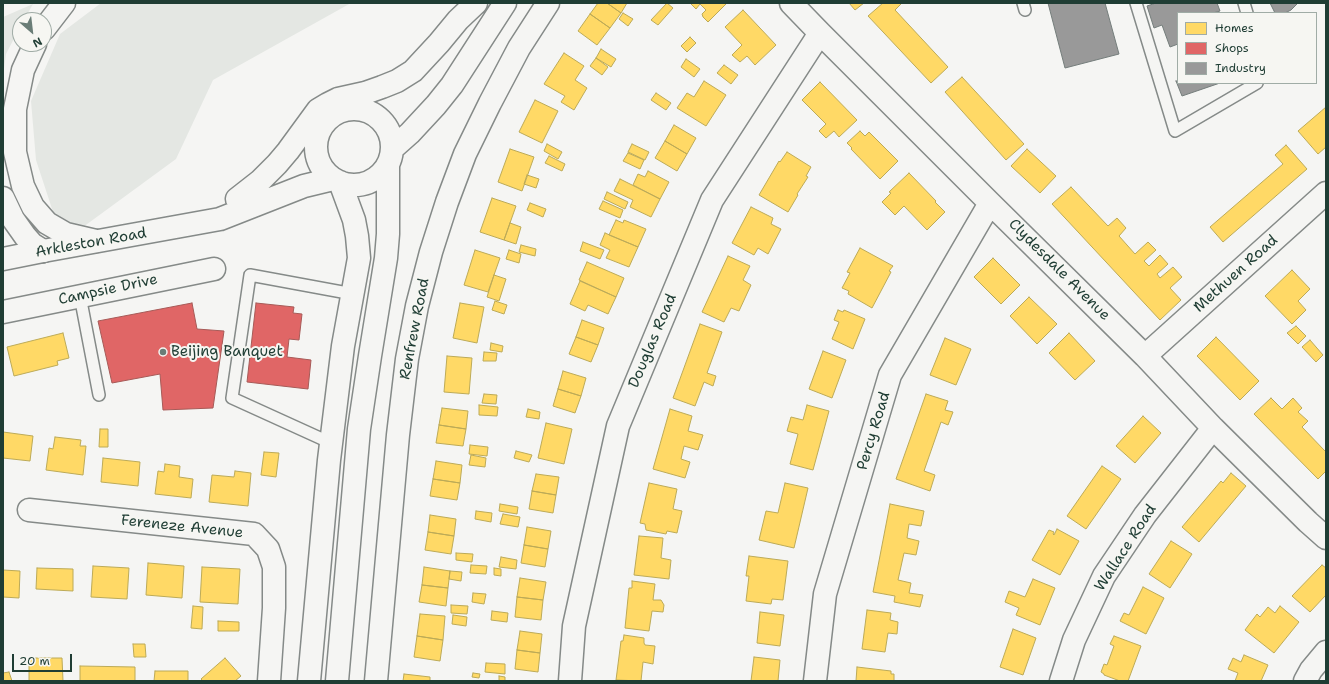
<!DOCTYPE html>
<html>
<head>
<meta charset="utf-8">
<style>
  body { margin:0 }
  #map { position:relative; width:1329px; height:684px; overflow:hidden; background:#f5f5f3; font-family:"Shantell Sans",sans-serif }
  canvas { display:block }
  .frame { position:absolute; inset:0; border:4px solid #1f3d34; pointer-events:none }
  .legend { position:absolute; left:1177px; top:12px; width:140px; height:72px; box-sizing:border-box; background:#f6f6f2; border:1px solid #a0aca6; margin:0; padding:5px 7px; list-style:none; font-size:12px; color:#1f3d34 }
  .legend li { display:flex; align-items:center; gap:8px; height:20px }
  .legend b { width:20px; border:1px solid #a0aca6 }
  .north { position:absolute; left:12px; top:12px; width:40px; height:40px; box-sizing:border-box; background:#f6f6f2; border:1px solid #a0aca6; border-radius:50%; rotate:152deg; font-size:11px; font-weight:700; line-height:16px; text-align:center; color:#1f3d34 }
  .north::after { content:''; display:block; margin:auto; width:14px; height:18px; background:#6a7d77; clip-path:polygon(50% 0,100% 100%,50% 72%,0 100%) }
  .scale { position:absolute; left:12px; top:654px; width:60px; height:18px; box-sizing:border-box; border:2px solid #1f3d34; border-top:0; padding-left:5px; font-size:12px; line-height:14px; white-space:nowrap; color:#1f3d34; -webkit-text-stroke:3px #f6f6f2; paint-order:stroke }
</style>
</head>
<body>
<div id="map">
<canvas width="1329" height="684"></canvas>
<div class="frame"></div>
<ul class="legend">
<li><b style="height:11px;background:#ffd966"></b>Homes</li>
<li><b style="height:11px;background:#e06666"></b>Shops</li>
<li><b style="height:11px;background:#999"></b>Industry</li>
</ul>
<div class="north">N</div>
<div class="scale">20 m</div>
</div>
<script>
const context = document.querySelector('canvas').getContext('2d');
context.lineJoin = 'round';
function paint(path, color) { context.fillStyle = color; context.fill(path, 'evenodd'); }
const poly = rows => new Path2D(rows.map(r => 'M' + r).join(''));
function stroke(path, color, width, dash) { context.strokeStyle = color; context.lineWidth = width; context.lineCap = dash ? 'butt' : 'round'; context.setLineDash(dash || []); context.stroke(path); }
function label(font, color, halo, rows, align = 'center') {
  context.font = font + ' "Shantell Sans",sans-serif'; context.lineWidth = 4; context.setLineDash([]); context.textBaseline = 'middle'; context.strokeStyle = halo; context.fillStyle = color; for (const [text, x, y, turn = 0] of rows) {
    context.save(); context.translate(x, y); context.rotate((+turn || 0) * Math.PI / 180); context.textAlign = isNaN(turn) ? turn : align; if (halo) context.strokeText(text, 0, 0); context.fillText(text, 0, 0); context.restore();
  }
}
const green = poly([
  [101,3,351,3,213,80,176,159,79,230,55,218,36,160,31,101,60,34],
  [33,4,24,20,20,20,20,27,6,54,3,76,3,17]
]);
const homes = poly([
  [598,3,607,3,621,13,610,28,590,14,598,3],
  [607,3,627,3,621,13,607,3],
  [667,3,673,8,658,25,651,20,667,3],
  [690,3,727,3,708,22,703,17,702,14,706,10,700,4,696,9,690,3],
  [849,3,864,3,855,10,849,3],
  [883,3,902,3,895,10,948,67,931,83,868,16,883,3],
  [743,10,776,45,755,65,747,56,740,62,732,55,742,45,725,27,743,10],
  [623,13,633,19,628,26,619,19,623,13],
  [590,14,610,28,597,45,578,31,590,14],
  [690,37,696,43,687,52,681,46,690,37],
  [601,49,616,59,611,67,596,58,601,49],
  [564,53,584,66,575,80,587,88,574,110,561,102,565,96,544,84,564,53],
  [596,58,608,67,602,75,590,66,596,58],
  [686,59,700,69,694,77,681,67,686,59],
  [724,65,738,75,731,84,717,73,724,65],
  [962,77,1024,144,1006,160,945,92,962,77],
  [704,81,726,95,706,126,677,108,687,93,694,97,704,81],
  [820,82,857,120,839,137,834,131,826,138,819,131,826,124,802,100,820,82],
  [656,93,671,103,666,110,651,100,656,93],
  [535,100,558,111,542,143,519,132,535,100],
  [1326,107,1326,147,1318,154,1298,131,1326,107],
  [674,125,696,138,687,154,665,141,674,125],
  [860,131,865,136,869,132,898,161,880,179,851,149,852,148,847,143,860,131],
  [665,141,687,154,677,171,655,158,665,141],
  [547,144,562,152,558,159,544,151,547,144],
  [632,144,649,152,645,160,628,152,632,144],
  [1286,145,1307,169,1223,242,1210,227,1283,164,1275,155,1286,145],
  [510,149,534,157,522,191,498,182,510,149],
  [1027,149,1056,176,1040,193,1011,166,1027,149],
  [787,152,811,167,806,176,808,177,797,194,798,195,788,212,759,195,779,161,780,162,787,152],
  [628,153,644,160,640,169,623,161,628,153],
  [549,156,565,164,562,171,545,163,549,156],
  [648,171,669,182,660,199,633,185,638,174,645,177,648,171],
  [909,173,936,201,935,202,945,212,927,230,904,206,895,215,882,202,891,193,889,192,909,173],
  [527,175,539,179,536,188,524,184,527,175],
  [620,179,660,199,651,217,630,207,633,200,614,191,620,179],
  [1071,187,1108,226,1117,218,1126,228,1119,236,1135,254,1148,242,1156,250,1144,261,1149,266,1160,255,1168,264,1157,274,1160,278,1173,267,1182,277,1170,288,1181,300,1160,320,1052,204,1071,187],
  [607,192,628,202,625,209,604,199,607,192],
  [492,198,516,206,504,240,480,232,492,198],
  [603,201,623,210,620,218,599,209,603,201],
  [530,203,546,209,543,217,527,210,530,203],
  [751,207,773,218,771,224,781,229,768,254,758,248,754,255,732,243,751,207],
  [616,220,623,223,624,220,646,229,638,247,609,235,616,220],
  [510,223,521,227,516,244,504,240,510,223],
  [605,233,638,247,629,267,606,258,610,250,600,245,605,233],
  [583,242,604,250,600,259,580,251,583,242],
  [521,245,536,249,535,256,519,252,521,245],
  [860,248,893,266,889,271,891,272,872,308,848,294,849,291,842,288,850,273,847,272,860,248],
  [475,250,500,258,488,292,464,285,475,250],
  [509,250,521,254,519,263,506,259,509,250],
  [728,256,750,266,743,280,751,285,739,311,731,308,724,322,702,312,728,256],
  [993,258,1020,285,1001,304,974,277,993,258],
  [587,262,624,278,616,297,579,280,587,262],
  [1292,270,1310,289,1298,301,1306,310,1292,324,1265,296,1292,270],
  [494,275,506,279,499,301,487,297,494,275],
  [580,281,616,297,608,314,588,305,585,311,570,304,580,281],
  [1029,297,1057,324,1037,344,1010,316,1029,297],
  [495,301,507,305,504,314,492,310,495,301],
  [460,303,484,307,477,343,453,338,460,303],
  [838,310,843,312,844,310,865,319,853,349,832,339,839,322,834,320,838,310],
  [582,320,604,328,598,345,576,337,582,320],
  [700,324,722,332,707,373,716,376,713,386,704,382,695,406,673,398,700,324],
  [1296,326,1306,336,1298,344,1287,333,1296,326],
  [63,333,69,358,57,361,58,365,14,376,7,347,63,333],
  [1069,333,1095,361,1075,380,1049,353,1069,333],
  [576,337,598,345,591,362,569,354,576,337],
  [1216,337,1259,381,1240,400,1197,356,1216,337],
  [945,338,971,349,956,385,930,375,945,338],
  [1310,340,1323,355,1316,362,1302,347,1310,340],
  [491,343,503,346,502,352,490,350,491,343],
  [823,351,846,360,832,398,809,389,823,351],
  [484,352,497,353,496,361,483,361,484,352],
  [447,356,472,358,469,394,444,392,447,356],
  [563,371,586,378,581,396,558,389,563,371],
  [558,389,581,396,575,413,553,406,558,389],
  [484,394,497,395,496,404,482,403,484,394],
  [926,394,948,401,945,410,953,412,948,425,941,422,924,471,935,475,930,491,896,479,926,394],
  [1271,398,1282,409,1293,398,1302,408,1298,412,1308,421,1302,427,1325,451,1326,451,1326,471,1318,479,1254,414,1271,398],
  [479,405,498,407,497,416,479,415,479,405],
  [807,405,829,411,813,470,790,464,798,434,787,431,791,417,803,420,807,405],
  [442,408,468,411,466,429,439,425,442,408],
  [528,409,540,412,539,419,526,417,528,409],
  [670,409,692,416,688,431,703,435,698,450,684,446,681,459,690,462,685,478,653,469,670,409],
  [1143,416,1161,433,1135,463,1116,446,1143,416],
  [546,423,572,429,564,464,538,458,546,423],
  [439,425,466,429,463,446,436,443,439,425],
  [100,429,108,429,108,447,99,447,100,429],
  [3,432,33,436,30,461,3,458,3,432],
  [55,437,81,440,80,446,86,446,83,475,46,470,49,448,53,449,55,437],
  [470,445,488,447,487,456,469,454,470,445],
  [516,451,532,455,529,462,514,458,516,451],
  [264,452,279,453,276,477,261,475,264,452],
  [471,455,486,458,485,467,469,465,471,455],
  [103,458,140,462,138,486,101,482,103,458],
  [436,461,462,465,460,483,433,479,436,461],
  [165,464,180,466,179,477,193,479,191,498,155,494,158,471,164,472,165,464],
  [1102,466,1121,479,1086,529,1067,516,1102,466],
  [235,471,251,473,248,506,209,502,212,475,234,477,235,471],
  [1231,473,1246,486,1199,542,1182,527,1221,481,1223,483,1231,473],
  [536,474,559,477,556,495,532,491,536,474],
  [433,479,460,483,457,500,430,496,433,479],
  [649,483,677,489,673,509,682,511,677,533,667,531,666,534,646,530,645,524,640,523,649,483],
  [785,483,808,488,794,548,759,540,766,511,778,513,785,483],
  [532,491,556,495,553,513,529,509,532,491],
  [500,504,518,507,517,514,499,511,500,504],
  [890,504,924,511,921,526,909,524,907,538,919,541,916,555,904,553,898,580,911,583,909,593,923,595,920,607,894,602,895,596,873,592,890,504],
  [476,511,492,513,491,522,475,519,476,511],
  [503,514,520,517,518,527,500,524,503,514],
  [430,515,456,519,454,536,428,532,430,515],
  [527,527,551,531,548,549,524,545,527,527],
  [1057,529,1079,541,1060,575,1032,560,1049,530,1054,532,1053,534,1054,535,1057,529],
  [428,532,454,536,451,554,425,550,428,532],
  [639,536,663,538,661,558,671,560,669,579,634,575,639,536],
  [1171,541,1192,554,1170,588,1149,574,1171,541],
  [524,545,548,549,545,567,521,563,524,545],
  [456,553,473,554,472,562,456,560,456,553],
  [749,556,788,561,783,600,772,599,771,604,746,601,749,576,746,576,749,556],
  [501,557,517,560,516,569,499,567,501,557],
  [148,563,184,566,182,598,146,595,148,563],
  [471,565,487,566,486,574,470,573,471,565],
  [1322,565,1326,568,1326,595,1310,612,1292,596,1322,565],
  [93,566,129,568,127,599,91,597,93,566],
  [202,567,240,569,238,604,200,602,202,567],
  [424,567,450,571,448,588,422,585,424,567],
  [37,568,73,569,73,591,36,589,37,568],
  [494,568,501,569,501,576,494,575,494,568],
  [3,570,20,571,19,598,3,597,3,570],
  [450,571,462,572,461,581,449,579,450,571],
  [520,578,546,582,543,600,517,597,520,578],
  [1033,579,1055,588,1040,625,1016,615,1019,608,1005,602,1009,591,1025,597,1033,579],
  [632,581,655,584,653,600,661,600,664,605,663,612,652,611,649,631,625,628,629,588,632,588,632,581],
  [422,585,448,588,446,606,419,602,422,585],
  [1143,587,1164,598,1146,634,1120,621,1124,613,1129,615,1143,587],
  [473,593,486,594,484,604,472,602,473,593],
  [517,597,543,600,541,620,515,617,517,597],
  [451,605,468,606,467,614,451,613,451,605],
  [193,606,203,607,202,629,191,628,193,606],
  [1280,606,1299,622,1274,653,1245,630,1257,614,1260,617,1268,607,1275,613,1280,606],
  [867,610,891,613,890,620,898,622,897,634,888,633,885,652,862,649,867,610],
  [492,611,508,613,507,622,491,620,492,611],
  [760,612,784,615,780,646,757,643,760,612],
  [420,614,445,616,443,640,417,636,420,614],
  [453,615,467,617,466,626,452,624,453,615],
  [218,621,239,622,239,631,218,631,218,621],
  [1013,629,1036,638,1023,675,1000,667,1013,629],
  [520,631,542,634,540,653,517,650,520,631],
  [624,635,644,638,644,643,645,645,655,646,653,664,643,662,641,681,616,680,621,641,623,641,624,635],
  [417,636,443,640,440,661,414,657,417,636],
  [1114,636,1141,646,1128,681,1120,681,1104,675,1104,674,1101,672,1104,664,1107,665,1114,646,1110,644,1114,636],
  [133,644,145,644,146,657,134,657,133,644],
  [517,650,540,653,538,672,515,669,517,650],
  [1244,655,1268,665,1261,681,1235,681,1238,673,1228,669,1233,658,1241,662,1244,655],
  [754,657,780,660,778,681,751,681,754,657],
  [29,658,62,658,63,681,29,681,29,658],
  [225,658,241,676,235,681,203,681,201,679,225,658],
  [486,663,505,664,505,674,485,672,486,663],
  [80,666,135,667,135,681,80,681,80,666],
  [857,667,891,671,891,674,894,674,894,681,856,681,857,667],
  [155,671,188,671,188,681,154,681,155,671],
  [9,672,12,681,3,681,3,673,9,672],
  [473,673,480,674,479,678,472,677,473,673],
  [404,674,430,677,430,681,403,681,404,674],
  [499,676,505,677,505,681,499,681,499,676]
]);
const shops = poly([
  [192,303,197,329,224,331,213,408,163,410,160,374,112,383,98,321,192,303],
  [256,303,294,307,293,313,302,314,299,340,289,339,287,357,311,360,308,389,247,382,256,303]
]);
const industry = poly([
  [1048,3,1105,3,1119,54,1065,68,1048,3],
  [1156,3,1217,3,1220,11,1213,13,1178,13,1178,44,1170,47,1162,25,1154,28,1147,6,1156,3],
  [1270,3,1298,3,1291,10,1285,13,1275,13,1270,3],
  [1176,81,1178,81,1178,83,1220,83,1182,96,1176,81]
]);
const lane = poly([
  [1023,3,1025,10],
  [1136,3,1175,131,1257,83],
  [1244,3,1247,13],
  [80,296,99,395],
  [331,443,232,398,250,275,353,294]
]);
const street = poly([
  [791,3,820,33,990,203,1145,356,1213,428,1308,522,1326,538],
  [3,312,214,269],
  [1145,356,1326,193],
  [29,510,254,534,268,549,274,567,274,608,269,681],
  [376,681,398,435,407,359,417,306,431,252,447,202,465,154,490,103,519,48,548,3],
  [570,681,574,626,618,426,712,200,820,33],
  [815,681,825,594,890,375,990,203],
  [1061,681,1074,640,1104,576,1145,515,1213,428],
  [1305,681,1311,670,1326,652]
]);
const secondary = poly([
  [3,259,43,251]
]);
const primary = poly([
  '316 147a38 38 0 1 1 76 0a38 38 0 1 1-76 0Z',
  [392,149,410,133,436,105,452,85,505,3],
  [237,199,260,181,277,164,288,151,318,110,328,104,338,99,365,93,382,87,397,81,413,71,439,43,458,20,476,3],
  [43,251,220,219,304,186,333,179],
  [309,681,329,460,343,346,359,258,357,236,354,220,340,182],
  [337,681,359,429,370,356,386,258,388,234,388,164]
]);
const highway = poly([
  [44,29,64,3],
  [35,44,23,70,15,109,15,152,23,186,33,207,47,223,66,234,96,241],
  [3,198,13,219,25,236,32,244,43,251]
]);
const markers = [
  [163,352,4,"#6a7d77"]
];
const streetNames = [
  ["Arkleston Road",91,243,-10],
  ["Clydesdale Avenue",1059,270,45],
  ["Methuen Road",1236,274,-42],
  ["Campsie Drive",108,290,-12],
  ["Renfrew Road",415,329,-79],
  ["Douglas Road",653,341,-67],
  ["Percy Road",874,431,-73],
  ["Fereneze Avenue",182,527,6],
  ["Wallace Road",1126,548,-57]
];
const poiNames = [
  ["Beijing Banquet",171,352]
];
paint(green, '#e4e7e3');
paint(homes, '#ffd966');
stroke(homes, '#bcaa57', 1);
paint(shops, '#e06666');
stroke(shops, '#a65a57', 1);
paint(industry, '#999');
stroke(industry, '#747d7b', 1);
stroke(lane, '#858a88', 14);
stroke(street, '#858a88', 25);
stroke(secondary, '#858a88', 25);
stroke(primary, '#858a88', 25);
stroke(highway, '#858a88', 25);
stroke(lane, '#f5f5f3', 11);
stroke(street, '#f5f5f3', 22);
stroke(secondary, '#f5f5f3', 22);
stroke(primary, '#f5f5f3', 22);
stroke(highway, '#f5f5f3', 22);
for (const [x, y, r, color] of markers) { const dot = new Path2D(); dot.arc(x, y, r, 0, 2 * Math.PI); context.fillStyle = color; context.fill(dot); stroke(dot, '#f6f6f2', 1.5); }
label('15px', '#1f3d34', '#f6f6f2', streetNames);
label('15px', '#1f3d34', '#f6f6f2', poiNames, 'left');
</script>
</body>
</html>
